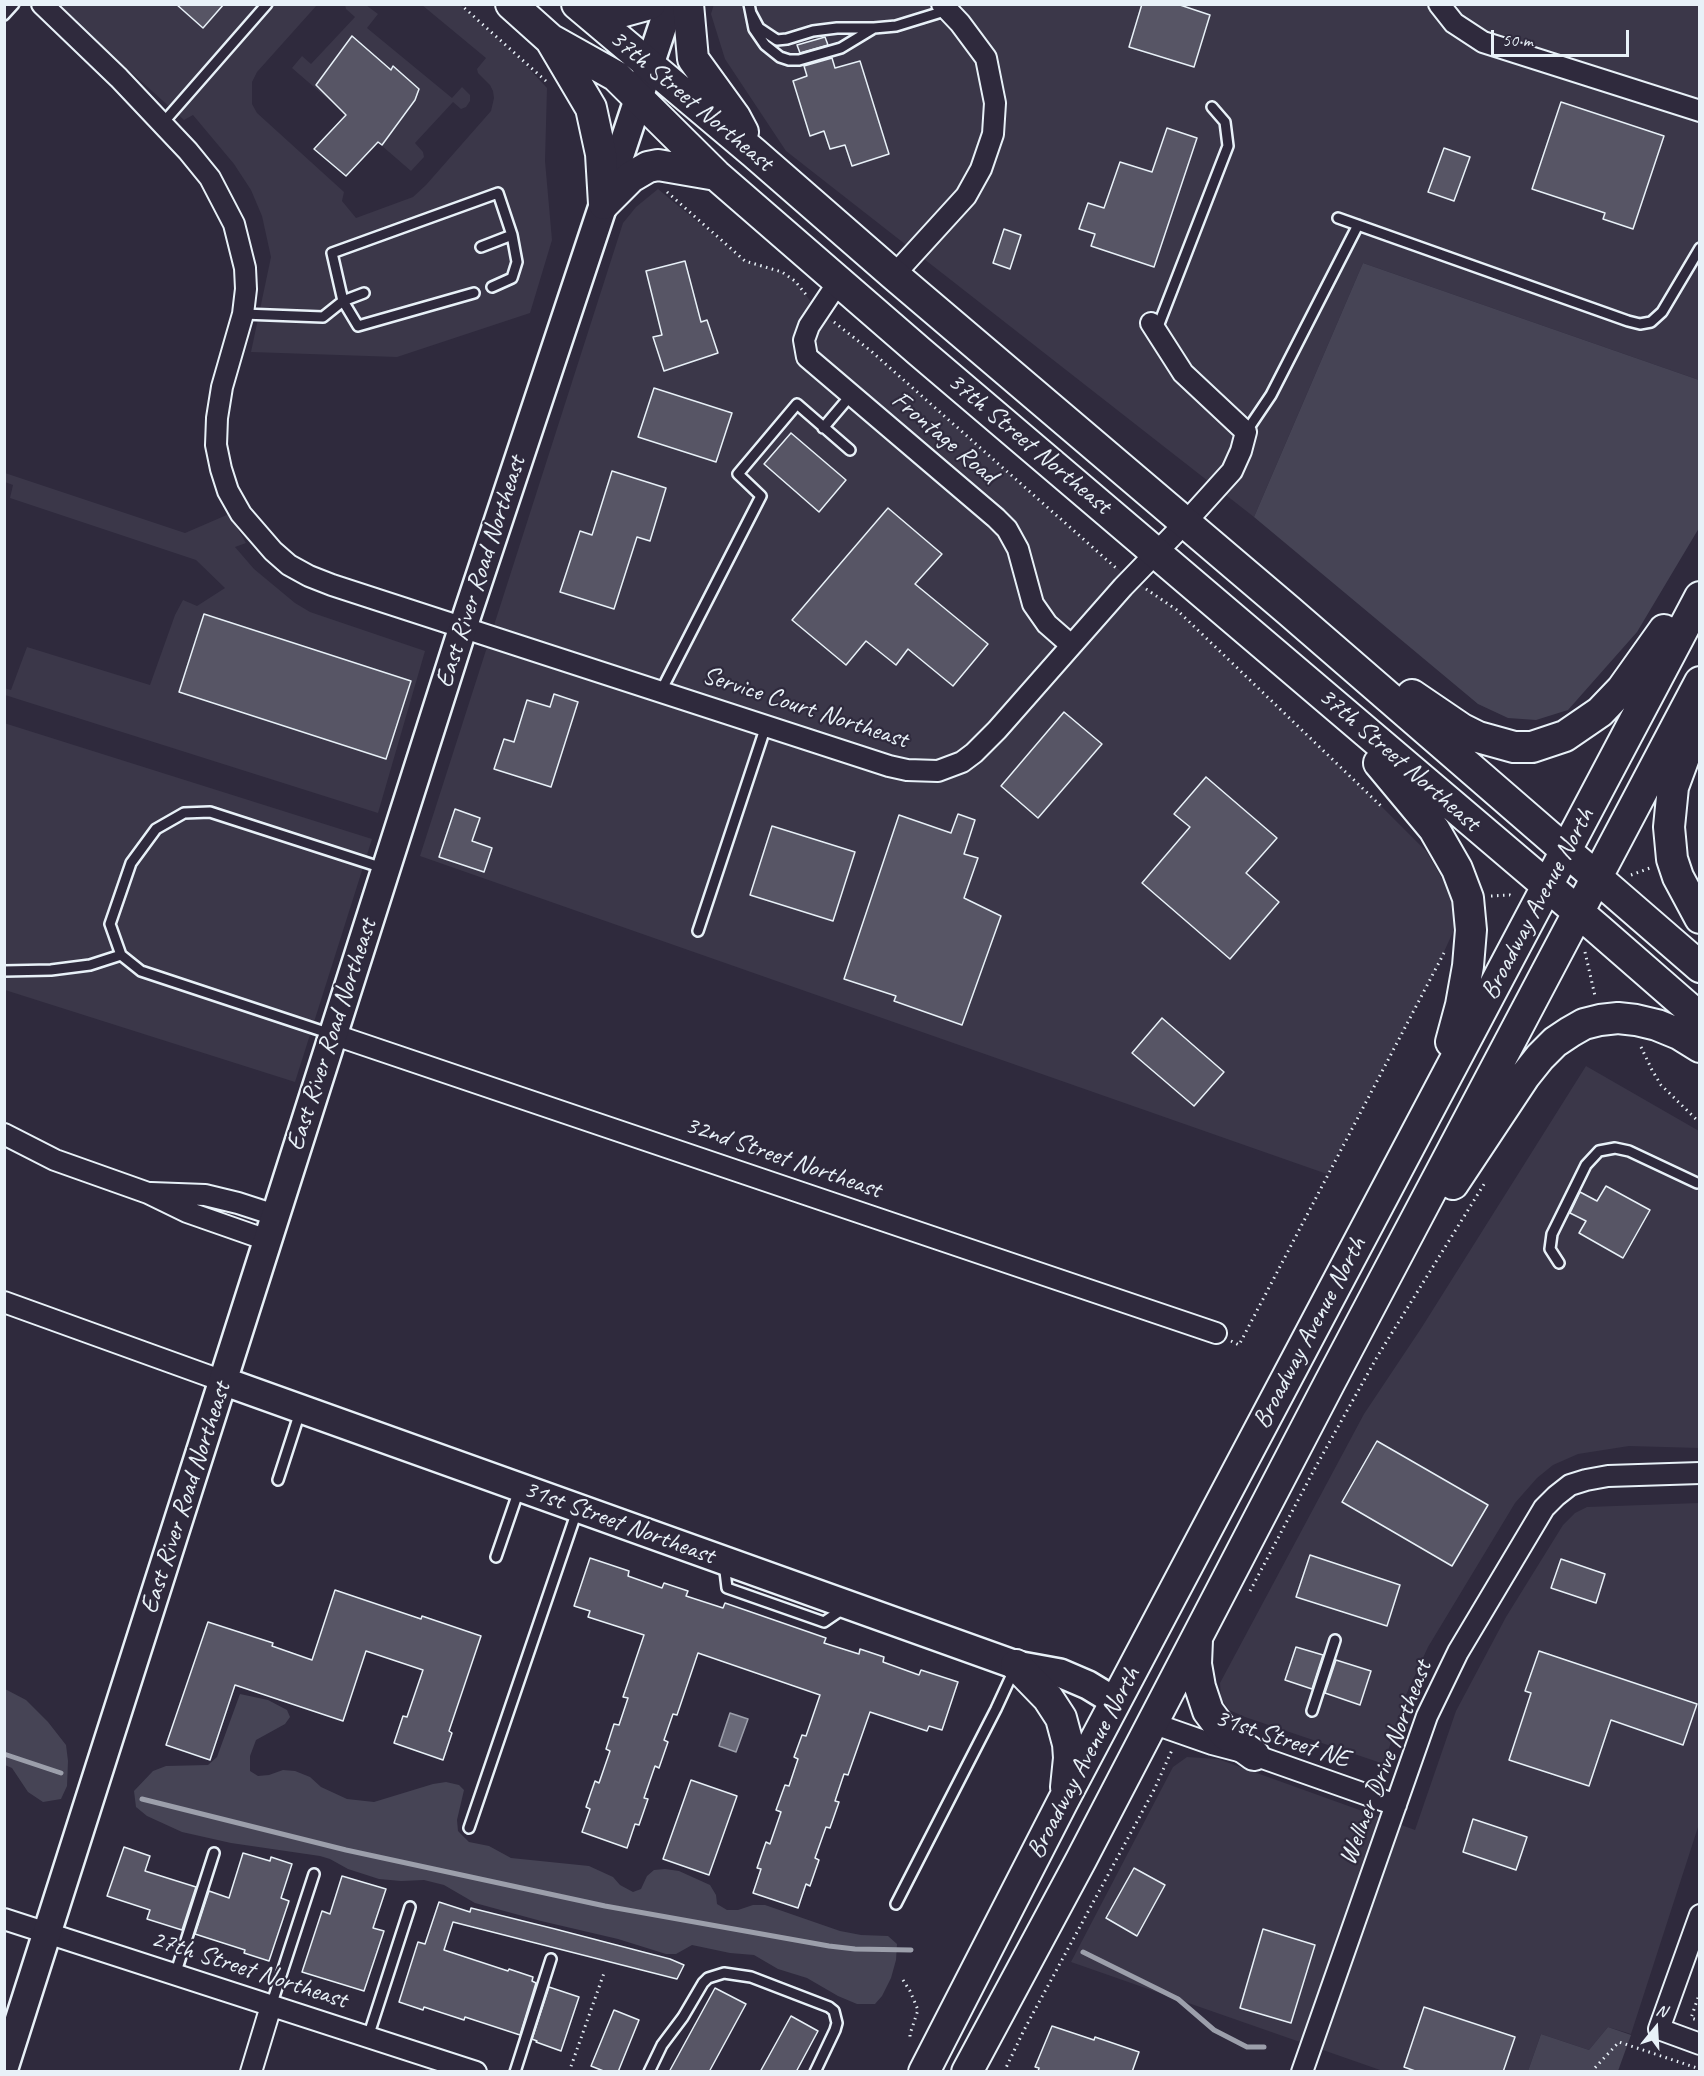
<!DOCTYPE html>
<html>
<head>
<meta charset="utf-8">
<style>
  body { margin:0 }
  #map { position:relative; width:1704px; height:2076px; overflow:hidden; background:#2f2a3d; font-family:Caveat,sans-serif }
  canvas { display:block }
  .frame { position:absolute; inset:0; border:6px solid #e8f1f8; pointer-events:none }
  .north { position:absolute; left:1626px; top:1998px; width:60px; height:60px; -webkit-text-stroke:4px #2f2a3d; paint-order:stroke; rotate:18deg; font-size:16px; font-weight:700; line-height:24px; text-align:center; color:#e8f1f8 }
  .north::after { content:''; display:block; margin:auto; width:21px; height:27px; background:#e8f1f8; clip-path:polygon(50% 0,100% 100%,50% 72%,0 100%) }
  .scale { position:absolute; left:1491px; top:30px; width:138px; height:27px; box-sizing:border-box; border:3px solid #e8f1f8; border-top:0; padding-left:8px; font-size:18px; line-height:21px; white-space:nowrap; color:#e8f1f8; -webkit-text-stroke:4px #2f2a3d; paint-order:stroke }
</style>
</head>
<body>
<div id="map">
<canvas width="1704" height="2076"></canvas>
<div class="frame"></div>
<div class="north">N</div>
<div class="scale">50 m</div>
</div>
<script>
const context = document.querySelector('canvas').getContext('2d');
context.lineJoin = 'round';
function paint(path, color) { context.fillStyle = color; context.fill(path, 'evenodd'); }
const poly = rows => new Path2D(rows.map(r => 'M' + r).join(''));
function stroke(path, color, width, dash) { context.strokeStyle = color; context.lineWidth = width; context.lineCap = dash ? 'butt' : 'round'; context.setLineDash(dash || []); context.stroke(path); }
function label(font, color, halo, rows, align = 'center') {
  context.font = font + ' Caveat,sans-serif'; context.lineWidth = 4.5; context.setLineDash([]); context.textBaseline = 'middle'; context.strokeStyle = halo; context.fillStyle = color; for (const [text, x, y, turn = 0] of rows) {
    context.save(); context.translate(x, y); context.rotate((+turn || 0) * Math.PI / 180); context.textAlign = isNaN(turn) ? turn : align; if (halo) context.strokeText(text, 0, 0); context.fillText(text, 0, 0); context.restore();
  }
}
const built = poly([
  [714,4,1699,5,1699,380,1363,263,1254,517,786,151,725,59,711,14],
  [57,5,317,5,257,72,252,82,252,104,257,113,344,192,342,201,356,218,413,197,426,185,491,111,494,98,493,91,490,85,478,73,477,69,486,58,422,5,460,5,523,62,547,88,545,161,552,240,530,313,397,357,251,352,271,257,262,216,251,190,234,164,193,115,184,120],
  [345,5,366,5,378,14,367,28,452,98,462,87,470,95,470,101,466,107,461,109,453,102,415,143,423,152,424,157,411,171,292,68,302,56,311,64,355,17,346,9],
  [658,189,745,261,782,272,795,281,818,311,871,351,1108,562,1177,610,1373,798,1426,851,1454,899,1455,915,1453,932,1438,965,1327,1174,420,856,623,223,636,207],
  [5,473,185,533,229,514,246,543,235,547,254,569,295,603,310,612,425,651,378,813,5,695,4,688,11,690,27,647,150,685,175,615,183,600,197,606,225,588,196,560,10,498,13,485,5,482],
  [204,614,411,681,386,759,179,691],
  [4,723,372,839,295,1082,5,990],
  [1586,1066,1699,1131,1699,1448,1629,1446,1578,1454,1553,1465,1537,1478,1515,1503,1428,1647,1405,1697,1384,1764,1245,1717,1229,1710,1221,1698,1220,1683,1364,1414,1422,1327],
  [1699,1503,1699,1824,1631,2034,1608,2027,1589,2050,1541,2034,1528,2071,1383,2071,1071,1962,1173,1767,1187,1757,1218,1759,1415,1830,1456,1711,1506,1617,1563,1525,1575,1513,1587,1507]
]);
const green = poly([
  [1363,263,1699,380,1699,528,1637,632,1568,710,1536,720,1508,718,1478,704,1254,517],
  [5,1689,26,1700,48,1722,66,1745,68,1761,67,1786,61,1799,43,1802,28,1792,12,1768,5,1765],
  [240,1694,268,1700,287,1710,290,1717,285,1724,256,1740,250,1756,250,1771,258,1776,269,1775,283,1770,295,1771,310,1777,321,1787,347,1799,374,1802,433,1784,446,1782,459,1785,464,1790,457,1820,458,1831,469,1842,489,1846,511,1858,589,1866,613,1877,620,1885,633,1892,641,1889,647,1876,654,1870,665,1869,679,1871,710,1885,716,1895,717,1904,727,1910,738,1910,753,1905,765,1905,840,1931,861,1935,888,1936,897,1944,896,1960,891,1978,882,1996,875,2004,857,2004,838,1996,807,1978,778,1969,754,1955,730,1953,692,1945,676,1954,666,1954,618,1939,541,1921,475,1903,444,1885,424,1880,401,1881,379,1879,348,1869,330,1859,320,1856,231,1843,182,1832,147,1816,136,1807,134,1791,153,1771,166,1766,208,1765,217,1757],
  [1608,2027,1631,2035,1618,2071,1528,2071,1541,2034,1589,2050]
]);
const water = poly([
  [730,1713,748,1719,736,1752,719,1746,730,1713]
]);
const stream = poly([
  [4,1754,61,1773],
  [142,1799,346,1850,605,1906,829,1946,855,1949,911,1950],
  [1083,1952,1178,1999,1214,2030,1247,2047,1264,2047]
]);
const building = poly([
  [176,4,224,4,203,28,176,4],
  [1142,4,1177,4,1210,15,1194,67,1129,47,1142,4],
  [352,36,391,70,393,66,419,89,415,100,382,145,378,142,346,176,314,149,346,115,316,85,352,36],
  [825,37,828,45,800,53,797,45,825,37],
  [832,58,835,68,860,61,889,154,852,166,845,145,830,149,824,131,810,136,793,81,807,76,804,66,832,58],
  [1561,102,1664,136,1633,229,1603,219,1605,213,1532,189,1561,102],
  [1167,128,1197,138,1154,267,1091,246,1095,234,1079,229,1088,203,1104,208,1120,162,1152,172,1167,128],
  [1444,148,1470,157,1454,201,1428,192,1444,148],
  [1004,229,1021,235,1010,269,993,263,1004,229],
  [685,261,701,322,707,320,718,353,664,371,653,337,662,335,646,271,685,261],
  [654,388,732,413,716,462,638,437,654,388],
  [791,433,846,480,819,512,764,464,791,433],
  [612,471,666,488,650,541,637,537,614,609,560,592,580,531,592,535,612,471],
  [888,508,942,554,915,584,988,644,953,686,908,649,896,665,866,641,846,665,792,620,888,508],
  [204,614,411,681,386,759,179,692,204,614],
  [554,694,578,702,551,787,494,769,504,739,514,742,527,700,550,707,554,694],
  [1064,712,1102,744,1038,818,1001,786,1064,712],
  [1206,777,1277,838,1246,873,1279,902,1230,959,1142,883,1190,827,1174,814,1206,777],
  [455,809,480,818,472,841,492,848,484,872,439,857,455,809],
  [958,814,975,820,964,854,978,858,964,898,1001,916,962,1025,894,1001,896,996,844,979,899,815,951,833,958,814],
  [772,826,855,852,833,921,750,895,772,826],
  [1162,1018,1224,1072,1194,1106,1132,1053,1162,1018],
  [1606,1186,1650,1210,1623,1258,1579,1233,1586,1221,1570,1213,1580,1192,1597,1201,1606,1186],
  [1377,1441,1488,1505,1452,1566,1342,1502,1377,1441],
  [1310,1555,1400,1585,1387,1626,1296,1597,1310,1555],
  [590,1558,629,1571,628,1576,662,1588,664,1583,688,1591,686,1596,723,1608,725,1603,826,1638,824,1643,859,1654,860,1649,884,1657,883,1662,919,1675,921,1670,958,1682,942,1730,929,1726,927,1731,870,1712,848,1775,844,1774,835,1801,839,1802,830,1828,826,1827,815,1858,819,1860,810,1886,806,1884,798,1908,753,1893,761,1869,757,1868,766,1842,770,1844,781,1812,776,1810,785,1785,789,1786,798,1759,794,1757,802,1735,806,1736,820,1695,698,1653,677,1715,673,1714,664,1740,668,1742,659,1768,655,1766,644,1798,648,1799,639,1825,635,1824,627,1848,582,1832,590,1809,586,1807,595,1781,599,1783,610,1751,606,1749,614,1724,619,1725,628,1698,623,1697,644,1635,588,1617,590,1611,574,1606,590,1558],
  [1561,1559,1605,1574,1596,1603,1551,1588,1561,1559],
  [335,1590,421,1619,422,1616,481,1636,449,1731,452,1733,443,1760,394,1743,403,1716,407,1717,423,1670,366,1651,343,1721,235,1685,210,1760,166,1745,208,1622,273,1643,272,1646,312,1660,335,1590],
  [1296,1647,1323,1655,1312,1689,1285,1680,1296,1647],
  [1539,1651,1697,1704,1683,1745,1611,1720,1589,1786,1509,1760,1531,1693,1525,1691,1539,1651],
  [1336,1660,1371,1671,1360,1705,1325,1693,1336,1660],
  [691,1780,737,1796,709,1875,663,1859,691,1780],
  [1473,1819,1527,1837,1516,1870,1463,1852,1473,1819],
  [124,1847,150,1856,145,1871,196,1887,182,1930,147,1919,150,1910,107,1896,124,1847],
  [243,1853,270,1861,271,1857,292,1864,281,1898,289,1901,269,1961,244,1953,245,1950,195,1934,209,1891,229,1898,243,1853],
  [1134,1868,1165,1885,1137,1936,1106,1918,1134,1868],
  [342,1876,386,1889,373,1928,384,1931,364,1991,302,1972,322,1911,330,1914,342,1876],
  [439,1902,470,1912,471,1908,555,1929,670,1959,684,1965,677,1979,453,1922,444,1950,508,1971,509,1969,533,1977,532,1981,536,1983,520,2035,465,2017,464,2020,424,2007,423,2010,399,2002,418,1942,425,1944,439,1902],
  [1263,1929,1315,1945,1291,2023,1240,2008,1263,1929],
  [549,1987,579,1997,561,2051,536,2042,537,2041,532,2039,549,1987],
  [715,1988,746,2004,709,2072,669,2072,715,1988],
  [1424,2007,1515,2037,1503,2072,1418,2072,1404,2067,1424,2007],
  [614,2010,639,2020,618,2072,606,2072,591,2066,614,2010],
  [791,2016,818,2031,796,2072,760,2072,791,2016],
  [1052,2026,1094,2040,1095,2037,1139,2052,1132,2072,1038,2072,1039,2068,1035,2067,1052,2026]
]);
const path = poly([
  [460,4,546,81],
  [667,192,745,261,782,272,795,281,808,297],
  [834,322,871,351,1116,568],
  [1146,589,1177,610,1381,806],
  [1631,875,1650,868],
  [1491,896,1510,895,1514,897],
  [1585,952,1595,996],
  [1641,1047,1652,1070,1661,1085,1700,1123],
  [1231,1341,1239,1345,1444,953],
  [1250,1591,1314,1470,1377,1357,1486,1181],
  [903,1980,910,1991,918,2010,910,2034,910,2041],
  [1700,1992,1691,2018,1700,2021],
  [569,2072,604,1973],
  [1004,2072,1024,2030,1154,1790,1172,1750],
  [1591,2072,1619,2042,1700,2069]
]);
const lane = poly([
  [749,4,754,29,765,45,780,57,789,60,799,60,841,48,874,28],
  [751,13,759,28,777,40,787,39,813,31,837,28,874,28,896,26,948,10],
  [4,15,14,4],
  [162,124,267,4],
  [1338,218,1628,321,1640,324,1651,322,1662,312,1700,248],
  [481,247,512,235],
  [474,293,358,326,343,301,332,253,498,193,512,235,517,262,512,278,492,287],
  [243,314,323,317,343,301,364,293],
  [1157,329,1228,146,1225,122,1212,107],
  [823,428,851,395],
  [1246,432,1271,395,1358,225],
  [661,691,761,496,738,474,797,404,850,450],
  [698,931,766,726],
  [4,971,51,970,90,965,121,955],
  [331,1034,141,971,121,955,110,924,131,863,156,829,184,813,210,812,383,868],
  [1559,1263,1550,1249,1552,1234,1586,1165,1599,1151,1615,1148,1629,1151,1697,1183],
  [278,1480,300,1412],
  [496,1557,519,1490],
  [724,1563,727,1588,824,1622,843,1609],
  [1312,1711,1335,1640],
  [469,1828,577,1511],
  [896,1904,996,1709,1014,1670],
  [175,1975,214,1853],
  [271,2006,314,1874],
  [368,2037,410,1907],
  [515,2072,551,1959],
  [649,2072,662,2045,683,2017,703,1983,708,1978,724,1973,751,1977,829,2007,834,2011,837,2023,835,2030,815,2072]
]);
const street = poly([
  [42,4,119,78,188,151,210,178,234,224,245,268,246,289,243,314,222,387,217,418,216,445,221,469,228,491,241,514,273,551,289,565,309,576,332,585,889,766,907,770,938,771,962,762,974,753,997,730,1123,587,1185,523,1232,471,1241,451,1246,432,1183,373,1151,323],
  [1439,4,1454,23,1483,42,1700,111],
  [894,275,966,196,981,169,993,134,995,103,986,58,960,23,942,4],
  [839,281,809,326,804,340,807,357,996,518,1007,529,1018,549,1033,604,1047,624,1071,645],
  [332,1034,1216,1333],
  [4,1134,55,1160,148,1193,187,1212,267,1240],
  [151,1193,205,1195,238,1203,275,1215],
  [4,1302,223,1381],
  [1152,1723,1212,1744,1254,1755,1396,1805],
  [1700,1915,1659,2029,1700,2044],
  [4,1919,476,2072],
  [251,2072,271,2006],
  [1302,2072,1427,1716,1458,1652,1544,1508,1556,1496,1570,1485,1586,1480,1608,1476,1700,1473]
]);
const secondary = poly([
  [223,1381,1016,1665,1060,1673,1088,1685,1116,1702],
  [4,2068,463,627,670,4]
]);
const primary = poly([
  [511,4,550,39,616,76,716,175,920,352,1598,929,1700,1018],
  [577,4,754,153,894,275,1288,610,1700,967],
  [597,4,617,13,650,4],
  [688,4,693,59,735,117,743,132],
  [552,42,591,108,601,154,604,204],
  [604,204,631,177,648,167,658,165,716,175],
  [1412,695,1462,729,1478,737,1514,747,1532,747,1565,736,1600,712,1622,689,1664,630],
  [1696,725,1673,787,1669,827,1672,859,1678,877,1700,918],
  [1379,763,1434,829,1457,869,1468,898,1471,930,1468,966,1461,1005,1451,1042],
  [1453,1184,1524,1077,1540,1057,1555,1042,1570,1032,1584,1024,1600,1020,1618,1018,1636,1020,1657,1025,1679,1034,1700,1047],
  [1197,1640,1196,1664,1200,1687,1208,1711,1225,1734,1254,1755],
  [1016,1665,1048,1698,1061,1718,1068,1744,1069,1758,1066,1787],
  [924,2072,1063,1801,1700,597],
  [967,2072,1081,1860,1330,1382,1700,682]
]);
const streetNames = [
  ["37th Street Northeast",691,101,40],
  ["Frontage Road",944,438,40],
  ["37th Street Northeast",1029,444,40],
  ["East River Road Northeast",481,572,-72],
  ["Service Court Northeast",805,708,18],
  ["37th Street Northeast",1399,760,41],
  ["Broadway Avenue North",1538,904,-62],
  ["East River Road Northeast",332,1035,-72],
  ["32nd Street Northeast",783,1158,19],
  ["Broadway Avenue North",1310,1333,-62],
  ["East River Road Northeast",186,1498,-72],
  ["31st Street Northeast",619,1523,20],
  ["31st Street NE",1282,1739,18],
  ["Broadway Avenue North",1084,1763,-62],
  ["Wellner Drive Northeast",1386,1763,-69],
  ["27th Street Northeast",249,1970,18]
];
paint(built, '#3b3749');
paint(green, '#464455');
paint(water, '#696978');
stroke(water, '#9c9fab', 1.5);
stroke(stream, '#9c9fab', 5);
paint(building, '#575565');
stroke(building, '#e8f1f8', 1.5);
stroke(lane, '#e8f1f8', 14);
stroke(street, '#e8f1f8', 24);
stroke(secondary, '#e8f1f8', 32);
stroke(primary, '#e8f1f8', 34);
stroke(path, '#e8f1f8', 3, [1.5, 4.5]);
stroke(lane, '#2f2a3d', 9);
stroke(street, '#2f2a3d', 20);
stroke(secondary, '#2f2a3d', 27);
stroke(primary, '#2f2a3d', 30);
label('26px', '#e8f1f8', '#2f2a3d', streetNames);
</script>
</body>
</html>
